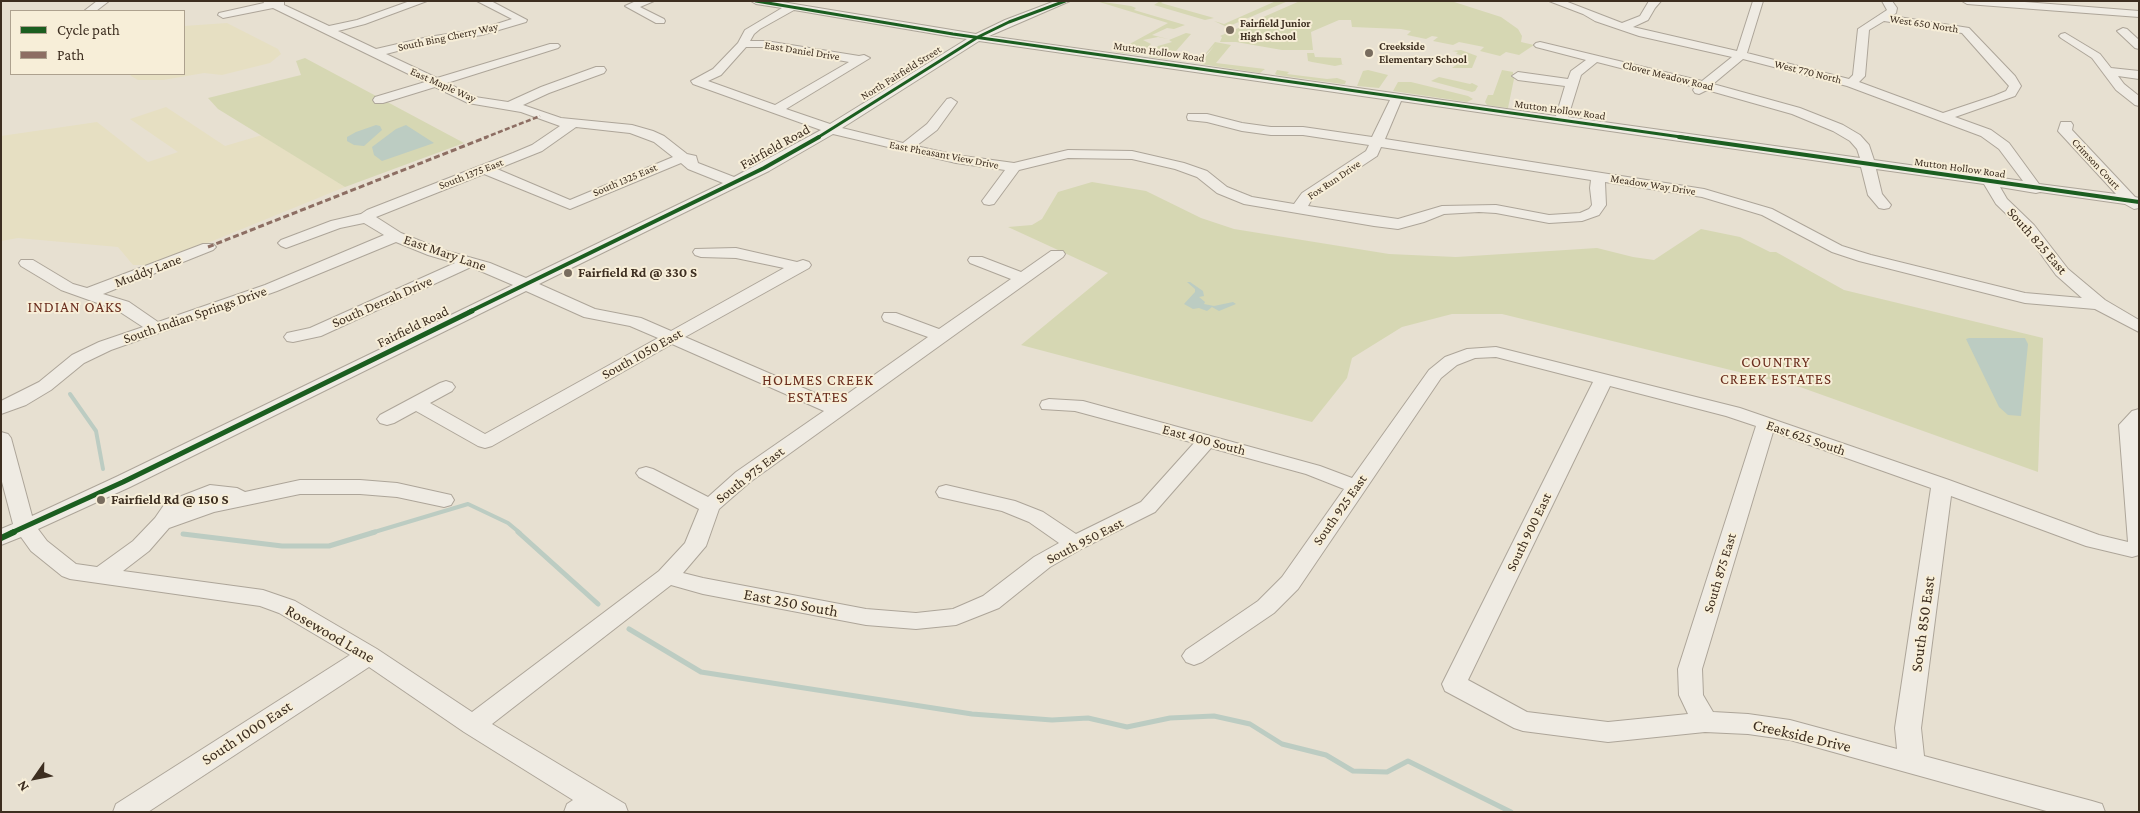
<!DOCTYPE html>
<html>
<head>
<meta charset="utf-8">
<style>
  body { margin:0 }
  #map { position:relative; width:2140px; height:813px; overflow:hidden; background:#e7e0d1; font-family:"Crimson Pro",serif }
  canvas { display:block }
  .frame { position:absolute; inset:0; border:2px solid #3d2e20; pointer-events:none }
  .legend { position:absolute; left:10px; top:10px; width:175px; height:65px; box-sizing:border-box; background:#f7eed8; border:1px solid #ada18e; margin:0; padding:6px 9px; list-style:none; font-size:15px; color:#3d2e20 }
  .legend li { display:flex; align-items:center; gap:10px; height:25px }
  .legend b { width:25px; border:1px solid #ada18e }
  .north { position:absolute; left:10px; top:753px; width:50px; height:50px; -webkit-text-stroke:4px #f7eed8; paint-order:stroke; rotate:237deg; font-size:14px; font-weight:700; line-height:20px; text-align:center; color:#3d2e20 }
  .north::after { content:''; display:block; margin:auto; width:18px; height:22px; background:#3d2e20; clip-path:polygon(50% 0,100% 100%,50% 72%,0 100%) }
</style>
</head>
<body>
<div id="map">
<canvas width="2140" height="813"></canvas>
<div class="frame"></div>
<ul class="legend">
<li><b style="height:6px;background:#1b5e20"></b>Cycle path</li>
<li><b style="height:6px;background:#8d6e63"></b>Path</li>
</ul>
<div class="north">N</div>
</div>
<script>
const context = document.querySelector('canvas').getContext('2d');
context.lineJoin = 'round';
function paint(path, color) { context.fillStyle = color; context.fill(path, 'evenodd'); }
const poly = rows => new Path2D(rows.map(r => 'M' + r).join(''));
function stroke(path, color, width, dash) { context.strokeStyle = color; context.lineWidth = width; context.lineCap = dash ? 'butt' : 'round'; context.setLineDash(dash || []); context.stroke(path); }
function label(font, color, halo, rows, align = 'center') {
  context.font = font + ' "Crimson Pro",serif'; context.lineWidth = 4; context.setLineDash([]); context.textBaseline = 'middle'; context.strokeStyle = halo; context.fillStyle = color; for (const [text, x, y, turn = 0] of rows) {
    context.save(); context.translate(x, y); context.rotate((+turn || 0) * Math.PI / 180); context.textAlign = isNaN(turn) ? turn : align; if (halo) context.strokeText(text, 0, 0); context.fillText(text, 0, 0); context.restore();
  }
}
const farmland = poly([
  [227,23,278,49,281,54,270,63,222,75,204,73,163,80,138,80,131,76,130,74,184,74,184,26],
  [166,107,225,146,262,135,345,187,161,262,148,265,133,265,118,247,18,238,1,241,1,136,97,122,148,162,178,152,130,119]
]);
const green = poly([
  [1096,1,1131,6,1136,8,1134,10,1185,25,1174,29,1167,28,1152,35,1168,39,1158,37,1143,40,1151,44,1140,55,1115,52,1168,23],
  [1160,1,1164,1,1161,3,1214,18,1205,20,1154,5],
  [1276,1,1288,1,1227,27,1214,21,1224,24],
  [1300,1,1451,1,1501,17,1518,29,1522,36,1521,42,1534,45,1519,55,1506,52,1500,56,1480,51,1484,47,1459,42,1453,45,1433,41,1438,37,1432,36,1426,39,1407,35,1411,31,1401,29,1352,27,1351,20,1339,20,1311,32,1313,50,1282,50,1236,42,1220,42,1222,37,1220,36],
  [1186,33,1191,34,1169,59,1149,57,1158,46,1172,42,1169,40],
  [1215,42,1231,45,1216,63,1265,69,1260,73,1200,64,1214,46,1197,64],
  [1461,50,1477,56,1472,68,1452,68,1468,57,1456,54,1458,52,1452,51],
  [1307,53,1314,53,1315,57,1341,58,1342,64,1344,64,1335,66,1312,62,1308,61],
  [305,58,464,143,345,187,218,109,208,98,301,75,296,61],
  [1277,70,1289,72,1287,74,1327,79,1337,78,1346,81,1345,84,1342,84,1277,75,1275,74],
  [1368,70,1388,75,1379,88,1357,86,1363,71],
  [1502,70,1513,72,1513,74,1515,74,1508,108,1487,105,1485,102,1488,95,1493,95],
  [1439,77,1470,84,1472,83,1478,86,1475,91,1472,92,1431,81],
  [1398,82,1411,82,1468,96,1473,99,1467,102,1393,91],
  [1092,182,1146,191,1201,218,1234,229,1389,254,1456,257,1597,248,1633,257,1654,260,1701,229,1740,237,1770,252,1776,252,1844,290,2043,338,2038,472,1800,387,1502,314,1452,314,1402,327,1352,358,1347,378,1312,422,1021,345,1108,273,1008,227,1032,225,1042,219,1058,192]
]);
const water = poly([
  [376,125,380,126,382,130,364,146,354,145,347,141,347,137,356,132],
  [406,125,434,143,382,161,374,155,372,147,396,129],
  [1187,282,1190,282,1203,291,1204,296,1199,297,1205,302,1204,304,1214,306,1233,302,1236,304,1219,311,1212,307,1207,311,1199,308,1193,309,1184,304,1195,292,1195,289],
  [1969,338,2025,338,2028,344,2021,416,2008,415,1999,407,1966,339]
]);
const streamFar1 = poly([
  [70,394,96,431,103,469],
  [371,533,468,504,508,523,520,533]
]);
const stream = poly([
  [518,532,598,604],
  [183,534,282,546,329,546,375,532],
  [629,629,701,672,972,714,1052,720,1088,718,1127,727,1170,718,1214,716,1250,724,1282,744,1326,755,1353,771,1387,772,1408,761,1511,812]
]);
const minor = poly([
  [97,1,109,1,96,11,84,11,97,1],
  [263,1,284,1,284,5,329,26,357,20,410,1,427,1,365,24,338,31,376,49,428,37,481,29,512,19,477,1,491,1,527,20,526,22,482,35,428,43,386,54,437,78,550,44,558,44,560,46,558,48,447,83,475,97,508,102,541,87,596,67,604,67,606,70,604,73,549,93,523,105,561,118,632,125,653,131,664,136,687,154,696,156,698,163,734,177,821,130,693,84,691,81,713,69,738,43,745,30,782,8,756,4,751,1,776,1,976,34,1005,20,1055,1,1070,1,989,36,1556,116,1565,86,1518,80,1512,76,1518,72,1568,79,1571,71,1586,60,1536,47,1534,45,1536,43,1540,42,1702,81,1732,57,1639,36,1595,21,1583,14,1549,1,1565,1,1622,23,1640,16,1649,1,1661,1,1655,8,1648,20,1633,27,1737,51,1753,1,1763,1,1747,53,1849,79,1853,75,1858,29,1887,10,1882,1,1892,1,1897,8,1896,13,1892,16,1969,28,2015,76,2021,86,2015,96,1955,117,1991,130,2009,143,2039,184,2116,194,2058,131,2061,122,2071,122,2073,125,2072,130,2135,197,2139,198,2139,208,2134,209,2125,204,2040,192,2036,193,2000,187,2007,199,2034,225,2068,269,2105,300,2139,320,2139,332,2095,309,2025,303,1859,261,1832,252,1762,215,1702,197,1605,182,1606,205,1599,215,1582,221,1549,223,1496,213,1479,212,1444,214,1424,222,1398,229,1374,226,1244,204,1217,193,1197,177,1175,169,1132,159,1068,158,1019,170,994,204,989,205,984,204,982,201,1005,170,956,163,833,134,769,171,539,284,595,309,641,318,671,331,784,268,736,258,701,257,695,255,693,252,695,249,736,248,797,262,803,260,809,262,811,265,809,268,685,337,836,402,928,337,884,321,882,317,884,313,896,313,939,329,1011,279,970,263,968,260,970,257,982,257,1021,272,1051,251,1063,251,1065,254,1063,257,750,482,719,509,706,546,683,573,703,578,866,609,916,613,953,609,983,596,1034,557,1059,543,1029,522,1002,511,939,497,936,492,939,487,946,485,1015,501,1043,512,1076,534,1141,502,1194,443,1075,411,1042,409,1040,405,1042,401,1049,399,1083,401,1320,466,1352,478,1429,370,1445,357,1467,349,1496,347,1740,408,1949,480,2099,535,2128,542,2119,425,2132,411,2139,409,2139,555,2132,557,2086,546,1951,496,1921,728,1924,756,2092,801,2102,804,2105,812,2050,812,1790,740,1748,734,1705,732,1608,742,1523,731,1514,728,1445,691,1442,684,1593,382,1496,357,1475,358,1457,365,1441,378,1298,589,1274,613,1202,662,1194,665,1186,662,1182,656,1186,650,1258,601,1282,577,1344,489,1306,474,1211,448,1155,512,1083,548,1050,567,999,608,956,625,916,629,866,625,703,594,671,585,492,724,625,804,628,812,564,812,567,804,573,800,464,732,369,667,148,812,113,812,116,804,350,655,279,613,260,606,70,579,62,576,31,551,21,537,1,545,1,529,13,524,1,478,1,432,8,434,11,438,32,516,116,477,513,285,471,267,321,336,293,342,287,341,284,337,287,333,310,328,455,263,428,255,396,242,277,291,111,350,84,363,51,390,26,405,1,414,1,401,39,382,72,355,99,342,143,327,117,310,61,290,21,266,19,263,21,260,33,260,73,284,87,288,203,244,213,244,216,247,213,250,103,294,129,302,158,322,265,285,384,235,364,223,340,228,286,248,281,246,278,243,281,240,331,221,361,214,367,210,513,153,532,145,560,126,521,112,468,103,435,87,383,103,375,103,373,100,375,97,425,82,273,8,223,18,218,15,219,13,264,3,263,1],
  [794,10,953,37,967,39,830,124,786,109,870,58,864,55,859,56,766,41,750,41,754,34,760,29,794,10],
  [1884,21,1962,33,2009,86,2006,91,1994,96,1943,113,1859,82,1865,76,1869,30,1884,21],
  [979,41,1390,100,1372,137,1303,127,1271,127,1242,123,1207,114,1188,114,1187,117,1188,120,1207,122,1242,131,1271,135,1303,135,1369,145,1366,151,1302,193,1294,204,1252,197,1227,187,1207,171,1184,163,1132,151,1068,150,1014,163,956,155,916,146,937,130,955,105,957,102,951,98,947,99,927,124,903,143,842,128,979,41],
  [746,47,766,47,849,62,775,105,708,81,721,75,746,47],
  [1743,59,1847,86,1981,136,1999,149,2023,181,1874,160,1869,145,1860,135,1843,125,1800,108,1713,84,1743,59],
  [1597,62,1695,87,1693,90,1695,93,1699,94,1707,90,1792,114,1833,131,1850,141,1857,149,1860,158,1568,117,1581,75,1597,62],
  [1401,101,1861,167,1868,195,1879,208,1884,209,1889,208,1891,205,1882,194,1876,169,1984,184,1996,204,2024,231,2056,275,2082,298,2025,293,1871,255,1842,246,1772,209,1704,189,1385,139,1401,101],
  [576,127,630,133,654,142,673,157,570,200,497,169,542,151,576,127],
  [1381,147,1591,180,1590,188,1592,205,1589,209,1580,213,1549,215,1496,205,1442,206,1398,219,1308,206,1312,199,1377,156,1381,147],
  [681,163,688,169,723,183,526,278,490,263,440,249,401,233,376,217,484,174,570,209,681,163],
  [526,291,584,317,630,326,658,338,485,434,430,403,452,391,455,387,452,383,446,381,440,383,380,415,377,419,380,423,387,425,394,423,416,411,478,446,485,448,492,446,672,344,824,411,736,472,708,497,653,469,646,467,639,469,636,473,639,477,699,509,685,543,659,571,472,712,377,649,295,601,263,590,123,571,149,551,169,528,214,512,300,494,360,494,397,497,444,507,451,505,454,500,451,495,397,483,360,480,300,480,245,492,237,488,210,485,166,502,155,518,133,541,97,567,76,564,47,541,38,529,130,487,526,291],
  [1610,386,1726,416,1756,426,1678,669,1679,695,1688,714,1608,722,1527,712,1468,680,1610,386],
  [1773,432,1931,488,1895,728,1897,749,1790,720,1748,714,1713,712,1703,695,1702,669,1773,432],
  [636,1,654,1,640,7,664,19,665,21,664,23,656,23,625,6,636,1],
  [1962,1,2012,1,2139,11,2139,17,1967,4,1962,1],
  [2123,28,2127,29,2139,40,2139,49,2135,48,2119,33,2117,31,2123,28],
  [2065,33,2100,54,2111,68,2139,71,2139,79,2118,76,2124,84,2139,96,2139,106,2135,105,2116,90,2092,58,2061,38,2059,36,2061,34,2065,33]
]);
const quietFar1 = poly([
  [484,138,540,116]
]);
const quiet = poly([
  [208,247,487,137]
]);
const cyclewayFar3 = poly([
  [756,1,953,34,1688,138],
  [817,138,978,37,1009,22,1065,1]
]);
const cyclewayFar2 = poly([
  [1679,137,2139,202],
  [469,312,764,168,819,137]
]);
const cyclewayFar1 = poly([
  [11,533,123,482,472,311]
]);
const cycleway = poly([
  [1,538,14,532]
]);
const markers = [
  [1230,30,5,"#786c5e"],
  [1369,53,5,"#786c5e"],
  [568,273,5,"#786c5e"],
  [101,500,5,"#786c5e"]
];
const farPoinames = [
  ["Fairfield Junior",1240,24],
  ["High School",1240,37],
  ["Creekside",1379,47],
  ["Elementary School",1379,60]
];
const farStreetnames = [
  ["West 650 North",1924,24,9],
  ["South Bing Cherry Way",448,37,-12],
  ["East Daniel Drive",802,51,9],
  ["Mutton Hollow Road",1159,52,8],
  ["West 770 North",1808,72,14],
  ["North Fairfield Street",901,73,-32],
  ["Clover Meadow Road",1668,76,14],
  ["East Maple Way",443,85,24],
  ["Mutton Hollow Road",1560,110,8],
  ["East Pheasant View Drive",944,155,11],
  ["Crimson Court",2096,164,47],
  ["Mutton Hollow Road",1960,168,8],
  ["South 1375 East",471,174,-21],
  ["South 1325 East",625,180,-23],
  ["Fox Run Drive",1334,180,-34],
  ["Meadow Way Drive",1653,185,9]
];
const streetNames = [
  ["Fairfield Road",775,147,-29],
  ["South 825 East",2037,241,49],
  ["East Mary Lane",445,253,19],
  ["Muddy Lane",148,271,-21],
  ["South Derrah Drive",382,302,-24],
  ["South Indian Springs Drive",195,315,-19],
  ["Fairfield Road",413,327,-26],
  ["South 1050 East",642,354,-29],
  ["East 625 South",1806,438,19],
  ["East 400 South",1204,440,15],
  ["South 975 East",750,475,-38],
  ["South 925 East",1340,510,-55],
  ["South 900 East",1529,532,-64],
  ["South 950 East",1085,541,-27],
  ["South 875 East",1720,573,-73]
];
const poiNames = [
  ["Fairfield Rd @ 330 S",578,273],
  ["Fairfield Rd @ 150 S",111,500]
];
const neighbourhoodNames = [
  ["INDIAN OAKS",75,307],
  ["COUNTRY",1776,362],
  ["CREEK ESTATES",1776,379],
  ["HOLMES CREEK",818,380],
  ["ESTATES",818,397]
];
const nearStreetnames = [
  ["East 250 South",791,603,11],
  ["South 850 East",1923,624,-82],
  ["Rosewood Lane",330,634,30],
  ["South 1000 East",247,733,-33],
  ["Creekside Drive",1802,736,13]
];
paint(farmland, '#e6dfc2');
paint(green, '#d6d7b3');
paint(water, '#bcccc2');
stroke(streamFar1, '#bcccc2', 4);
stroke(stream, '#bcccc2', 5);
stroke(minor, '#ada599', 2);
paint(minor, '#efebe3');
stroke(quietFar1, '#8d6e63', 2.5, [5, 2.5]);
stroke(quiet, '#8d6e63', 3, [6, 3]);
stroke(cyclewayFar3, '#1b5e20', 3);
stroke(cyclewayFar2, '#1b5e20', 4);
stroke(cyclewayFar1, '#1b5e20', 5);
stroke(cycleway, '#1b5e20', 6);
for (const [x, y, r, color] of markers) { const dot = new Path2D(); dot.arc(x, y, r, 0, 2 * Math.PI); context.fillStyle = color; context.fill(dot); stroke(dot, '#f7eed8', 2); }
label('bold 11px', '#3d2e20', '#f7eed8', farPoinames, 'left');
label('11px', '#3d2e20', '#f7eed8', farStreetnames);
label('14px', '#3d2e20', '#f7eed8', streetNames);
label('bold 14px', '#3d2e20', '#f7eed8', poiNames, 'left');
context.letterSpacing = '1px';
label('15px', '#6b2e1e', '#f7eed8', neighbourhoodNames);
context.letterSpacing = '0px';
label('16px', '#3d2e20', '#f7eed8', nearStreetnames);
</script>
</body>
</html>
